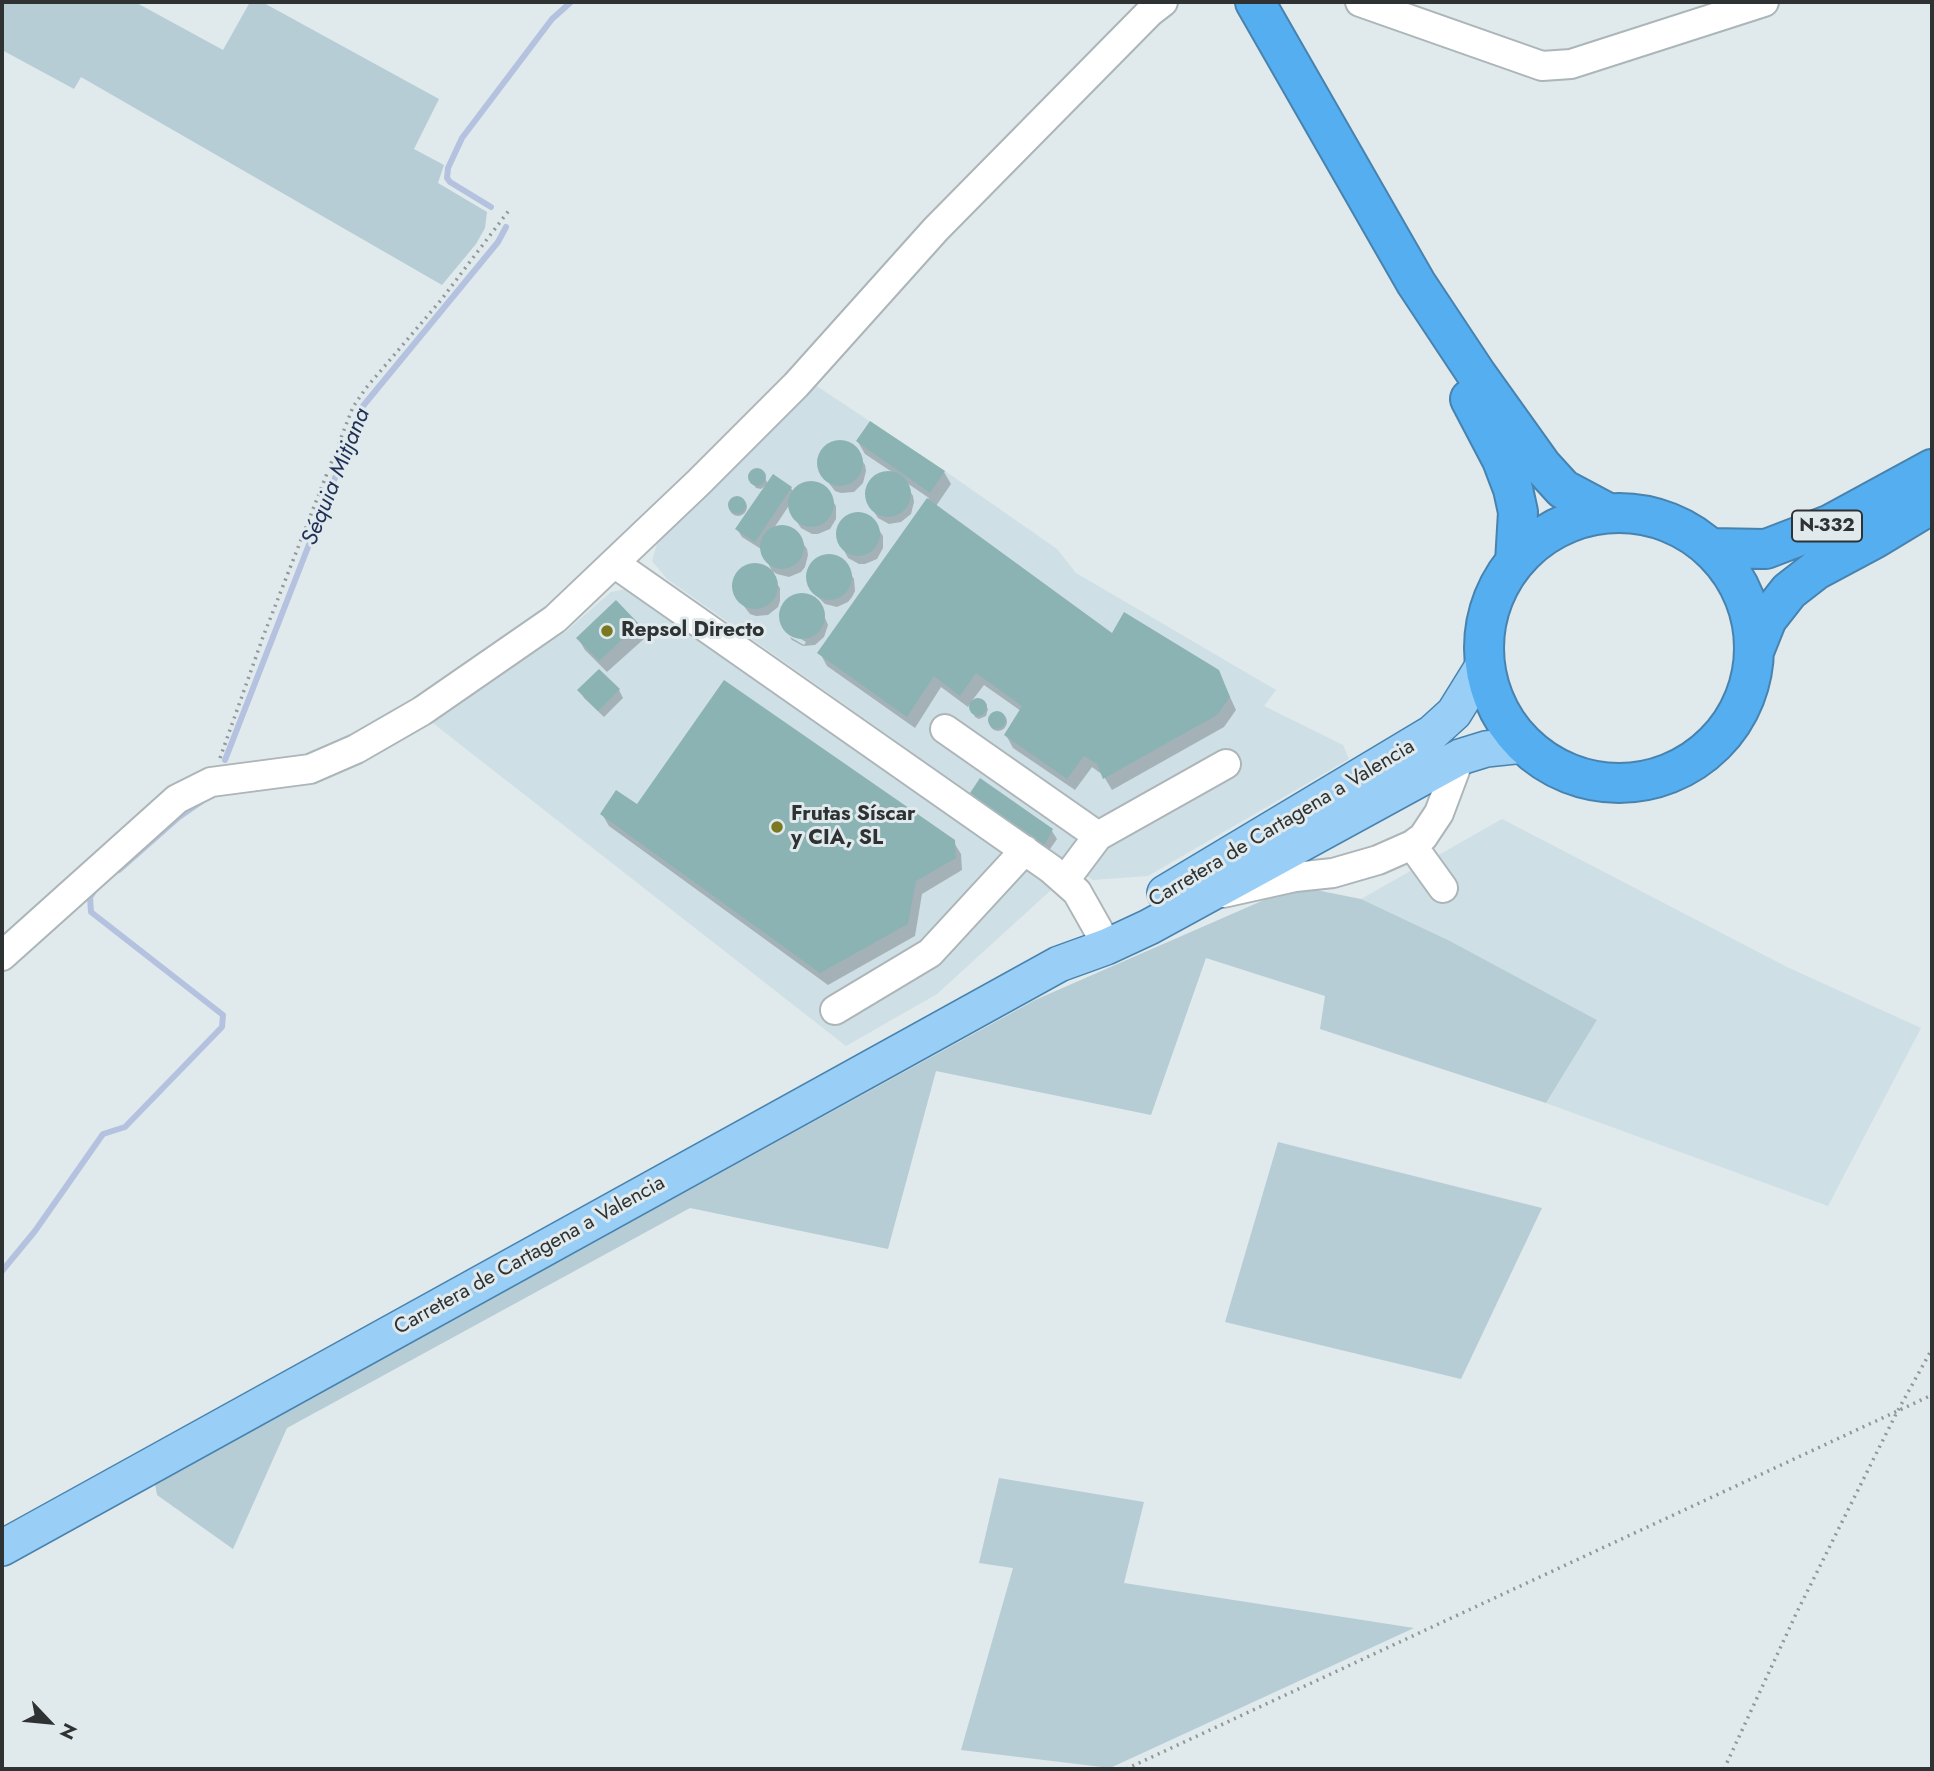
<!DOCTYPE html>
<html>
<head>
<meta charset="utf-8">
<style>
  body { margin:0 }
  #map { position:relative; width:1934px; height:1771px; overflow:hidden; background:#e0e9ec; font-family:Jost,sans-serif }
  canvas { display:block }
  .frame { position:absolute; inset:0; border:4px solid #2e3233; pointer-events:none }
  .north { position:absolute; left:14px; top:1687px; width:70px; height:70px; -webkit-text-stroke:5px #e0e9ec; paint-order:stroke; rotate:116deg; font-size:19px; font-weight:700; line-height:28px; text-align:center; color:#2e3233 }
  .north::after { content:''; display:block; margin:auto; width:24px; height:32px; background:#2e3233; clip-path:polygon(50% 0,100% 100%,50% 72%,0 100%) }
</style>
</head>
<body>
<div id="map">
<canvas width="1934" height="1771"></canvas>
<div class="frame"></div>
<div class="north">N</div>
</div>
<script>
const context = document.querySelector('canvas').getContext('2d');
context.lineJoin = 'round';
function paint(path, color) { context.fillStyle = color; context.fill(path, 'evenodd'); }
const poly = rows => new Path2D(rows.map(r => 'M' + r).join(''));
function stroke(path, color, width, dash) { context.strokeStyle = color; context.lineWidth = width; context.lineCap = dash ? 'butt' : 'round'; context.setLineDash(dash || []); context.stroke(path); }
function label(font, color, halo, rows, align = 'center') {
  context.font = font + ' Jost,sans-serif'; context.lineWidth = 6; context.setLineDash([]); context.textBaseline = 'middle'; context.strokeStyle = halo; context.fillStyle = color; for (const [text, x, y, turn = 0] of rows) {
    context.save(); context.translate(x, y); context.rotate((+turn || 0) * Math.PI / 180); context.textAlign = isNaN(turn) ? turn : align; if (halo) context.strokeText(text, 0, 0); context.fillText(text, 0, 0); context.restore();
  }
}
const built = poly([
  [812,383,945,471,1057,549,1076,573,1276,690,1264,706,1343,745,1349,759,1148,876,1093,880,667,579,652,561,658,540],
  [626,589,1048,879,1051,890,937,994,846,1046,429,720,564,633,611,592],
  [1502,819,1787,967,1921,1028,1828,1206,1546,1103,1597,1020,1450,941,1361,899]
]);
const green = poly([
  [2,2,135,2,223,50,250,2,262,2,439,99,414,149,444,165,438,183,487,212,485,228,476,244,442,285,81,77,74,89,2,50],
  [1296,886,1361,899,1450,941,1597,1020,1546,1103,1320,1029,1325,996,1206,958,1151,1115,936,1071,888,1249,690,1208,287,1428,233,1549,157,1495,155,1484,1035,1000],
  [1278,1142,1542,1208,1461,1379,1225,1322],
  [999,1478,1144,1502,1124,1583,1414,1628,1110,1768,961,1750,1013,1568,979,1563]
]);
const shadow = poly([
  [841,442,853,446,865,465,866,471,863,483,854,492,841,493,835,491,821,473,821,455,829,445],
  [858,442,944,472,951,484,936,506,1112,636,1218,671,1236,710,1224,727,1112,790,1103,775,1092,767,1075,790,1013,748,1006,735,1021,711,984,685,971,702,978,699,982,701,988,709,986,716,979,719,975,717,970,704,968,707,941,687,915,728,827,666,820,653,929,498,904,481,913,496,914,502,911,514,901,522,889,524,878,518,869,504,869,485,877,476,892,472,865,454],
  [754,470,761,470,768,484,791,488,794,493,799,486,817,484,827,492,836,506,836,519,830,529,818,534,812,534,801,528,792,514,790,504,774,528,783,526,794,530,807,549,808,555,805,567,801,572,789,577,777,574,772,571,761,549,742,537,737,529,768,484,761,489,756,488,749,477],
  '729 507a9 9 0 1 1 18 0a9 9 0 1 1-18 0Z',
  [853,514,865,514,874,522,883,536,883,548,877,559,865,564,859,564,848,558,837,537,837,532,842,520],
  [824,557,836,557,842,560,854,579,855,591,852,597,848,602,837,607,825,604,816,595,809,580,810,568],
  [749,566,762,567,767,570,780,588,780,601,778,607,768,615,756,616,750,614,736,596,736,578,744,569],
  [802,595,814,599,819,604,828,625,824,637,815,645,803,646,792,640,790,637,804,645,806,642,787,631,781,620,783,608,786,603],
  [616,602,638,625,645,638,607,672,585,650,578,638],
  [599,671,619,690,623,698,604,717,584,698,580,690],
  '989 722a9 9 0 1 1 18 0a9 9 0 1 1-18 0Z',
  [972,793,1052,831,1057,839,1048,852,976,801],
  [638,806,953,841,961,854,962,870,922,894,915,936,828,985,609,826,602,814]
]);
const stream = poly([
  [491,207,450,182,447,178,448,168,462,138,552,19,571,2],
  [225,760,363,406,498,242,506,227],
  [119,870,179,817,202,801],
  [2,1271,35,1231,103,1134,125,1127,222,1027,223,1015,91,912,90,897,97,887]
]);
const building = poly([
  [870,421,945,471,930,493,856,441],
  '817 463a23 23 0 1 1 46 0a23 23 0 1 1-46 0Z',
  '748 477a9 9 0 1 1 18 0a9 9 0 1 1-18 0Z',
  '865 494a23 23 0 1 1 46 0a23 23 0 1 1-46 0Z',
  [773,474,792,487,755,542,735,529],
  '788 504a23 23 0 1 1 46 0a23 23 0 1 1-46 0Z',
  '728 505a9 9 0 1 1 18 0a9 9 0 1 1-18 0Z',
  [927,498,1112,633,1124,612,1219,670,1230,697,1217,715,1103,779,1097,764,1084,756,1067,779,1004,735,1022,706,976,673,960,696,934,676,907,717,817,653],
  '836 534a22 22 0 1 1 44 0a22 22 0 1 1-44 0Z',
  '760 547a22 22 0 1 1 44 0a22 22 0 1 1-44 0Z',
  '806 577a23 23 0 1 1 46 0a23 23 0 1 1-46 0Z',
  '732 586a23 23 0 1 1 46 0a23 23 0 1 1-46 0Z',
  '779 616a23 23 0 1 1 46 0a23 23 0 1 1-46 0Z',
  [616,600,639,624,599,661,576,638],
  [599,669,620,689,598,711,577,690],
  [724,680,955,840,956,858,916,881,908,924,820,973,600,814,616,790,637,804],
  '969 707a9 9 0 1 1 18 0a9 9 0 1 1-18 0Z',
  '988 720a9 9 0 1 1 18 0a9 9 0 1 1-18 0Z',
  [980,778,1053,829,1044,846,970,793]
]);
const path = poly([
  [220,758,263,637,353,407,366,388,441,300,510,209],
  [1126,1769,1932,1395],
  [1724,1769,1796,1614,1897,1412,1932,1349]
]);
const minor = poly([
  [1360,2,1542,66,1571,64,1764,2],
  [614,563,1051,869,1077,892,1099,931],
  [945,729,1098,836],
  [1412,845,1443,888],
  [1065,880,1098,836,1226,764],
  [1223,893,1295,877,1333,873,1378,860,1412,845,1423,837,1439,813,1460,757],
  [2,956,177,799,211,782,310,769,356,749,422,711,555,619,699,482,796,385,936,229,1150,12,1163,2],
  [835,1010,930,953,1025,850]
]);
const major = poly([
  [1165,893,1432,733,1454,713,1485,663],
  [2,1548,1059,964,1106,947,1149,927,1460,757,1486,749,1524,745]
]);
const highway = poly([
  [1255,2,1416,283,1477,375,1542,466,1563,489,1608,513],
  [1470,399,1502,460,1513,489,1518,512,1515,562],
  '1484 648a135 135 0 1 1 270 0a135 135 0 1 1-270 0Z',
  [1711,548,1766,549,1831,524,1932,469],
  [1755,649,1767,619,1789,591,1816,570,1874,539,1932,504]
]);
const markers = [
  [607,631,7,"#787920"],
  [777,827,7,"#787920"]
];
const shields = [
  [1827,526,70]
];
const shieldNames = [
  ["N-332",1827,526]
];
const poiNames = [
  ["Repsol Directo",621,631],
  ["Frutas Síscar",791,815],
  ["y CIA, SL",791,839]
];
const streetNames = [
  ["Carretera de Cartagena a Valencia",1282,824,-31],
  ["Carretera de Cartagena a Valencia",530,1256,-29]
];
const waterNames = [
  ["Séquia Mitjana",337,477,-68]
];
paint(built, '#cedfe5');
paint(green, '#b6cdd5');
paint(shadow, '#0003');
stroke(stream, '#b5c2df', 6);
paint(building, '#8bb3b4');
stroke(minor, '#acb5b8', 32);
stroke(major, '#4783ae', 38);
stroke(highway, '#4783ae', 42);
stroke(path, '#909799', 3.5, [2, 5]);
stroke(minor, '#fff', 28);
stroke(major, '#99cef6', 35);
stroke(highway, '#55aef0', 38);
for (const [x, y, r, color] of markers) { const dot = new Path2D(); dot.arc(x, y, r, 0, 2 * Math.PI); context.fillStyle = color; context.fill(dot); stroke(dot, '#e0e9ec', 2.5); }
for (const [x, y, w] of shields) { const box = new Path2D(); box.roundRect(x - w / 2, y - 15.5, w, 31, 5); context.fillStyle = '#e0e9ec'; context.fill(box); stroke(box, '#2e3233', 2); }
label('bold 19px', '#2e3233', null, shieldNames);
label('bold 21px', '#2e3233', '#e0e9ec', poiNames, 'left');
label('21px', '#2e3233', '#e0e9ec', streetNames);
label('italic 23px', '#1f2f56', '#e0e9ec', waterNames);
</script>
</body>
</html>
